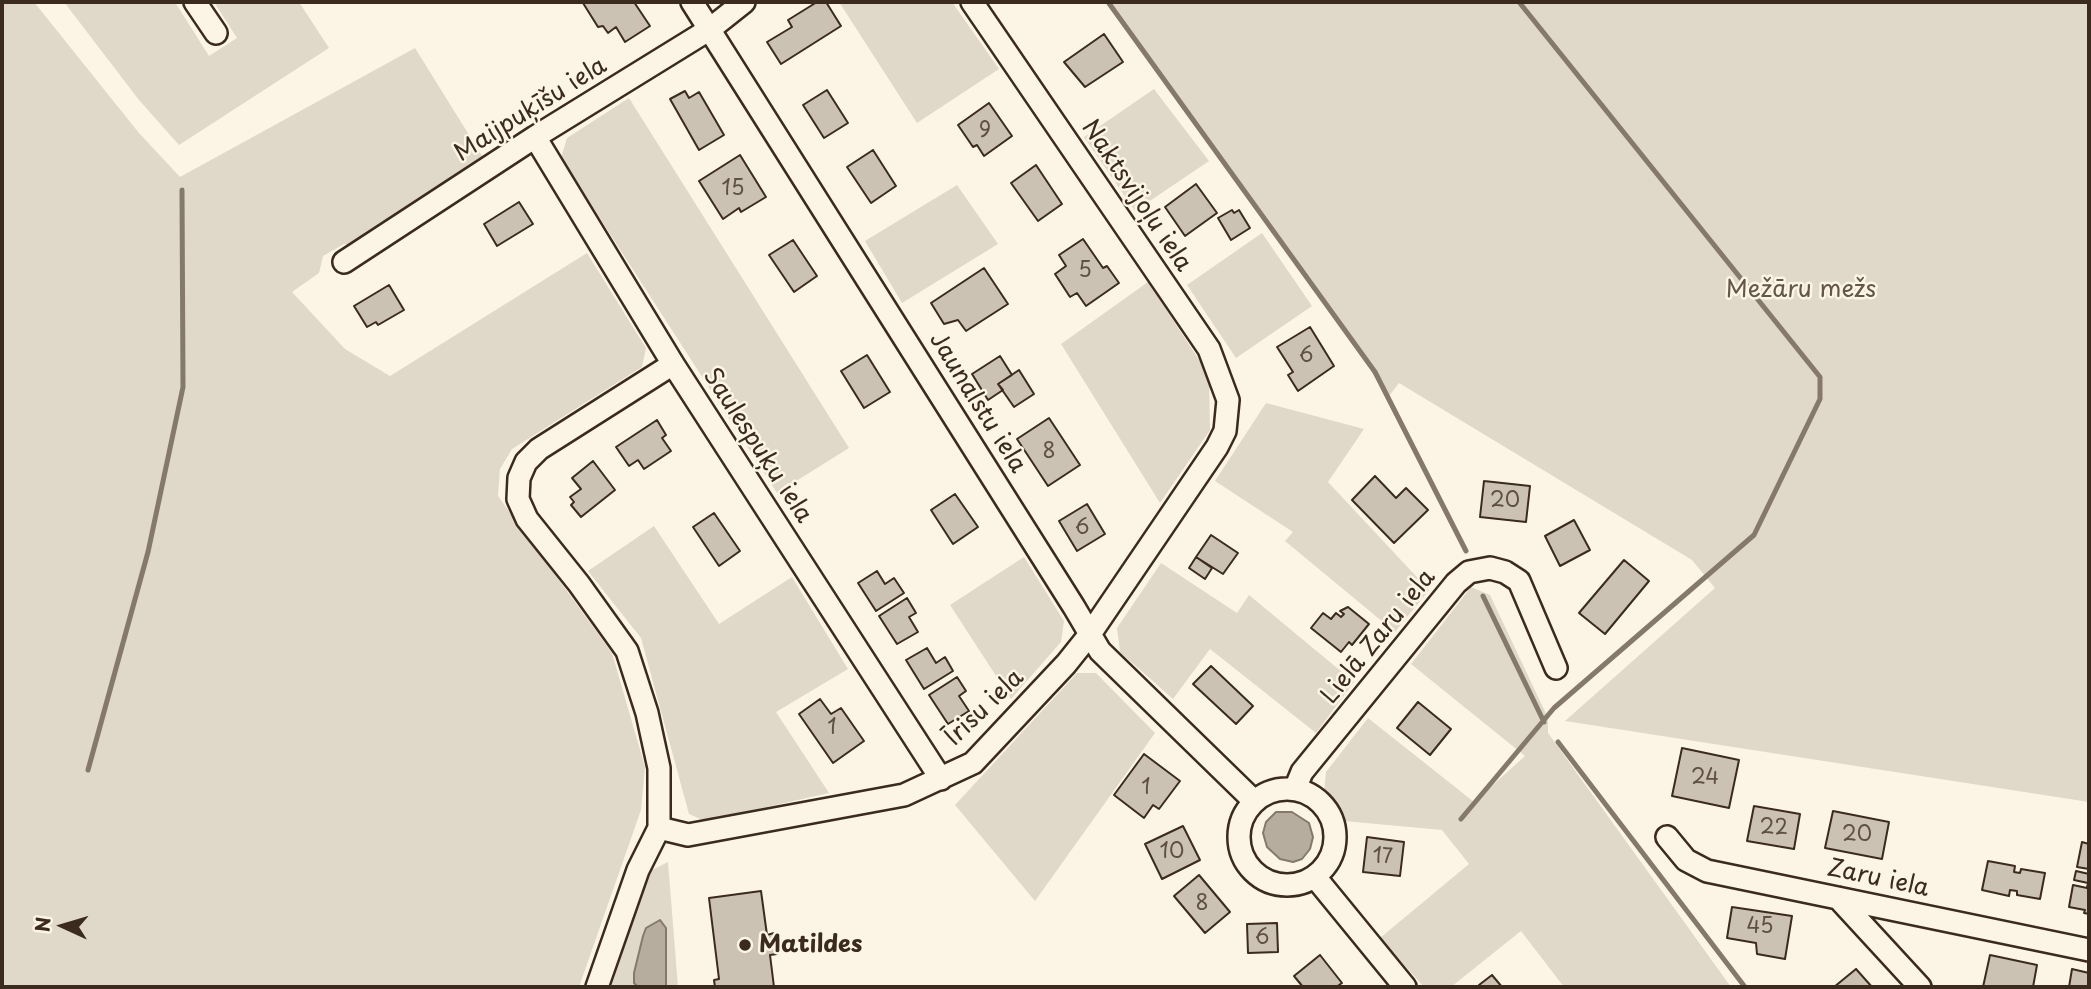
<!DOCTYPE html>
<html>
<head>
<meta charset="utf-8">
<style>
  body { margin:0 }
  #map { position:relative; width:2091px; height:989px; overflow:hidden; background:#fcf5e5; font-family:"Playpen Sans",sans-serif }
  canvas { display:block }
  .frame { position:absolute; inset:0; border:4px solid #3b2a1e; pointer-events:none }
  .north { position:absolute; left:28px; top:891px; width:70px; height:70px; -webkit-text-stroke:5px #fcf5e5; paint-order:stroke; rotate:274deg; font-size:19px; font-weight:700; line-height:28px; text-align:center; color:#3b2a1e }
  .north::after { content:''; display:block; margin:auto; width:24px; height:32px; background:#3b2a1e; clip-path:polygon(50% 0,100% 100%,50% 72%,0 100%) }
</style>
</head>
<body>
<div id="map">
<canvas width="2091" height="989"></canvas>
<div class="frame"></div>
<div class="north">N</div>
</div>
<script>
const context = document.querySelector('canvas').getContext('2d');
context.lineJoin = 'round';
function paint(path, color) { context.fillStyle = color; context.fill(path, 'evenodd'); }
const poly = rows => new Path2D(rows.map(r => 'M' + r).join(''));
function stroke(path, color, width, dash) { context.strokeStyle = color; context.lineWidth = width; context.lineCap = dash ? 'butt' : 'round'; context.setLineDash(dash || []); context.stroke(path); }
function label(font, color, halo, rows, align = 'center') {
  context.font = font + ' "Playpen Sans",sans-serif'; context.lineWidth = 5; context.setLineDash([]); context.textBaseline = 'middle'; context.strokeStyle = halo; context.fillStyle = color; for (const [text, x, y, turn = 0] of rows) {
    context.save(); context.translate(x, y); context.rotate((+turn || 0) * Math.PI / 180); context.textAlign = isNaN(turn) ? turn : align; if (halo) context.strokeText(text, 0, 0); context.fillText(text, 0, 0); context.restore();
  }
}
const green = poly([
  [2,2,34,2,139,133,180,177,415,48,484,159,353,246,344,244,323,256,319,273,292,292,345,349,390,376,587,253,646,348,642,367,512,449,500,469,498,496,612,653,645,767,641,810,579,987,496,987,489,985,488,987,2,987],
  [64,2,175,2,209,56,237,38,214,2,299,2,329,48,179,145,139,100],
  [839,2,952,2,999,69,917,123],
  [1108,2,2089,2,2089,802,1565,721,1715,588,1692,560,1399,383,1389,396,1375,372],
  [1154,89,1209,161,1135,211,1084,137],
  [629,98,849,448,777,493,561,158,567,138],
  [957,185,998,244,902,303,865,241],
  [1262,233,1312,306,1236,358,1187,285],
  [1148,282,1209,375,1210,430,1160,503,1061,344],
  [1266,403,1364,429,1328,482,1429,590,1395,632,1285,541,1293,532,1215,481],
  [654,526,719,624,792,577,848,669,776,712,829,793,705,821,689,814,641,638,588,571],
  [1024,557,1064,621,1061,642,1011,699,950,605],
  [1161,563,1237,613,1249,595,1354,682,1316,733,1210,649,1173,699,1120,652,1117,628],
  [1471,587,1490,595,1548,718,1548,733,1731,987,1564,987,1521,931,1451,987,1424,987,1380,938,1469,864,1442,830,1344,821,1324,793,1326,772,1368,718,1474,802,1525,756,1411,664],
  [1077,673,1096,673,1155,733,1035,901,955,805],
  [668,862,678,987,611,987,650,871]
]);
const water = poly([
  [1276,812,1292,812,1309,823,1313,837,1310,849,1302,859,1293,862,1280,859,1267,847,1263,833,1266,822,1276,812],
  [660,920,666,928,666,987,638,987,634,983,634,973,643,936,646,928,660,920]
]);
const stream = poly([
  [1108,2,1375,372,1466,551],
  [1483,596,1544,722],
  [1558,742,1745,987],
  [88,770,148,552,183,387,182,190],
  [1461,819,1554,708,1754,535,1820,399,1820,377,1519,2]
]);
const building = poly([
  [586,2,634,2,650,26,625,42,616,27,608,33,603,26,598,27,583,3,586,2],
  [817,2,826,2,841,26,781,64,767,42,792,27,788,20,817,2],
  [1104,34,1123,62,1085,87,1064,62,1104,34],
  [827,90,848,123,824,138,803,105,827,90],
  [685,91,689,98,699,92,724,135,699,150,670,99,685,91],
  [989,103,1012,136,984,156,977,145,973,147,958,125,989,103],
  [873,150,896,186,871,203,847,167,873,150],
  [740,155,766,197,741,212,739,208,723,219,699,181,740,155],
  [1036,165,1062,204,1038,221,1011,183,1036,165],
  [1196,184,1217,213,1185,236,1165,207,1196,184],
  [519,202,533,224,497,246,484,224,519,202],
  [1232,210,1234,213,1239,210,1250,228,1231,240,1218,218,1232,210],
  [1083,239,1103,268,1107,266,1119,283,1086,306,1077,293,1070,297,1055,274,1066,266,1059,255,1083,239],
  [793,240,817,276,794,292,769,255,793,240],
  [984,268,1008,304,966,331,958,320,944,324,931,303,984,268],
  [389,285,404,310,378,325,376,322,367,327,354,306,389,285],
  [1310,327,1334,366,1298,391,1288,375,1293,372,1277,347,1310,327],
  [867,355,890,392,864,408,841,371,867,355],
  [1000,356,1012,375,998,384,1003,390,988,400,972,374,1000,356],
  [1019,370,1034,394,1014,407,998,384,1019,370],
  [1049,418,1080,465,1048,486,1017,439,1049,418],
  [657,420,666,435,662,438,671,451,644,469,638,460,629,466,616,447,657,420],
  [593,461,615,490,581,517,571,505,574,502,570,497,581,489,572,478,593,461],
  [1375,476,1396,498,1406,488,1428,510,1394,543,1352,500,1375,476],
  [1484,481,1530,486,1526,522,1480,517,1484,481],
  [955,494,978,527,953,544,931,510,955,494],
  [1087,504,1105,534,1077,551,1059,521,1087,504],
  [714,513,740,551,719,566,693,527,714,513],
  [1574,520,1590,550,1560,566,1545,536,1574,520],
  [1211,535,1238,553,1223,574,1196,557,1211,535],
  [1196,557,1212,568,1205,579,1189,568,1196,557],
  [1624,560,1649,581,1605,634,1579,613,1624,560],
  [877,571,885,584,894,578,904,593,876,611,858,583,877,571],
  [907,598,916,613,909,617,918,632,897,644,879,616,907,598],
  [1348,607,1369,624,1352,645,1349,642,1341,652,1311,628,1323,613,1331,619,1336,613,1341,617,1344,614,1340,611,1348,607],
  [927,648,936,663,945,657,953,671,924,689,906,660,927,648],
  [1211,666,1253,706,1236,724,1193,684,1211,666],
  [957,677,966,691,959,696,969,711,948,724,929,695,957,677],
  [820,699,831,714,841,708,864,741,833,763,799,714,820,699],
  [1418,702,1451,729,1430,755,1397,728,1418,702],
  [1682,748,1739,760,1729,808,1672,796,1682,748],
  [1144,754,1180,781,1159,809,1153,805,1144,818,1114,795,1144,754],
  [1754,806,1800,814,1794,849,1747,841,1754,806],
  [1833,811,1889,822,1882,859,1825,848,1833,811],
  [1183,826,1200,860,1162,879,1145,844,1183,826],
  [1367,837,1404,842,1400,876,1363,872,1367,837],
  [2082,842,2089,844,2089,869,2077,867,2082,842],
  [1988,861,2015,866,2014,872,2020,873,2021,869,2045,873,2040,899,2017,895,2017,891,2010,890,2009,896,1982,890,1988,861],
  [2076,871,2089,874,2089,914,2084,913,2085,910,2069,907,2073,885,2087,888,2088,883,2074,880,2076,871],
  [1199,875,1230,912,1205,933,1174,896,1199,875],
  [761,891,767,935,774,933,777,954,770,955,774,987,715,987,714,980,719,979,709,898,761,891],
  [1732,907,1792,916,1785,959,1757,954,1756,943,1727,938,1732,907],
  [1277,923,1278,952,1248,953,1247,924,1277,923],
  [1320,955,1342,983,1336,987,1303,987,1294,976,1320,955],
  [1990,955,2037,965,2033,987,1983,987,1990,955],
  [1856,969,1872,987,1834,987,1856,969],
  [2072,969,2089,973,2089,987,2069,987,2072,969],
  [1492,975,1502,987,1481,987,1479,985,1492,975]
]);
const minor = poly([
  [195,2,216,33],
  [692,2,1074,607,1100,651,1254,801],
  [535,137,673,364,941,779],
  [344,262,535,137,710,29,744,2],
  [1295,789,1302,772,1456,583,1469,572,1490,568,1505,572,1519,581,1556,668],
  '1239 837a48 48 0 1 1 96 0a48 48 0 1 1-96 0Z',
  [659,828,688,835,904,795,973,763,1066,664,1090,634,1217,447,1225,431,1228,400,1209,349,972,2],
  [1667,837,1686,860,1707,871,2089,950],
  [1315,877,1405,987],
  [1838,898,1920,987],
  [597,987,638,870,659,828,659,768,647,713,627,651,579,584,527,519,518,499,519,478,526,462,539,449,673,364]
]);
const markers = [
  [745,945,7,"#3b2a1e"]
];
const numberNames = [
  ["9",985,131],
  ["15",733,189],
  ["5",1085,271],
  ["6",1306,356],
  ["8",1049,452],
  ["20",1505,501],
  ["6",1082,528],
  ["1",832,728],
  ["24",1705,778],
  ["1",1146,788],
  ["22",1774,828],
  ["20",1857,835],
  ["10",1172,852],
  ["17",1383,857],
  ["8",1202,904],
  ["45",1760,927],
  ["6",1262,938]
];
const streetNames = [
  ["Maijpuķīšu iela",531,110,-32],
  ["Naktsvijoļu iela",1136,196,56],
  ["Jaunalstu iela",977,403,58],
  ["Saulespuķu iela",757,446,57],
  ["Lielā Zaru iela",1379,637,-51],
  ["Īrisu iela",985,708,-44],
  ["Zaru iela",1878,879,12]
];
const parkNames = [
  ["Mežāru mežs",1801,290]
];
const poiNames = [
  ["Matildes",759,945]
];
paint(green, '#e0d8c8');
paint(water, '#b7ad9e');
stroke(water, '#85796b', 2);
stroke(stream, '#85796b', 5);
paint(building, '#ccc2b3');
stroke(building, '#3b2a1e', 2);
stroke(minor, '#3b2a1e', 26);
stroke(minor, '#fcf5e5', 21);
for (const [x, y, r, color] of markers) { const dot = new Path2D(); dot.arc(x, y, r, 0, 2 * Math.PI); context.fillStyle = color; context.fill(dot); stroke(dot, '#fcf5e5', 2.5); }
label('21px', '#5f5043', null, numberNames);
label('24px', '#3b2a1e', '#fcf5e5', streetNames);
label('24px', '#645648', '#fcf5e5', parkNames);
label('bold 24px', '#3b2a1e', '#fcf5e5', poiNames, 'left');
</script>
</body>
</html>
